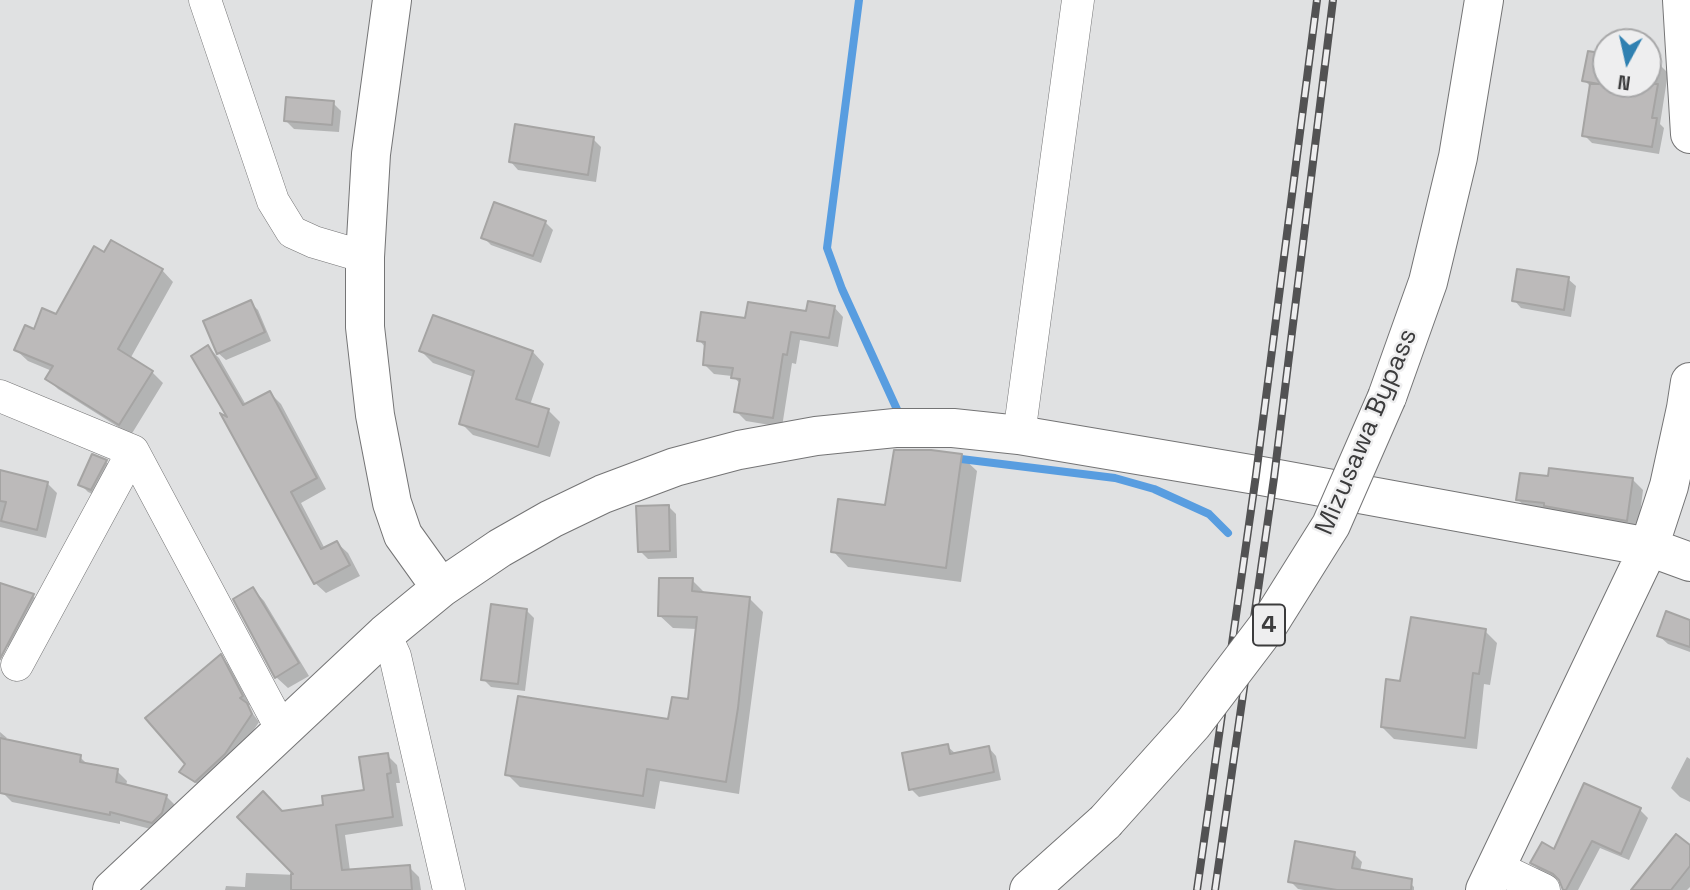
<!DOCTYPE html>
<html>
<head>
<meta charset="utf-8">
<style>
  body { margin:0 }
  #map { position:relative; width:1690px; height:890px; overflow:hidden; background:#e0e1e2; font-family:"Space Grotesk",sans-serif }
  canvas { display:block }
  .north { position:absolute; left:1592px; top:28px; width:70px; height:70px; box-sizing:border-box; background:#eeeeef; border:2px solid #a7a7a8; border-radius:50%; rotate:188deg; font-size:19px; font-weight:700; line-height:28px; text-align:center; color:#3c3c3d }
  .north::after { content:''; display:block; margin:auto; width:24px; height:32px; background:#2f80b1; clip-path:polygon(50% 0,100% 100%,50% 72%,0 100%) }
</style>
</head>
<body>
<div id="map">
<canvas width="1690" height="890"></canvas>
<div class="north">N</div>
</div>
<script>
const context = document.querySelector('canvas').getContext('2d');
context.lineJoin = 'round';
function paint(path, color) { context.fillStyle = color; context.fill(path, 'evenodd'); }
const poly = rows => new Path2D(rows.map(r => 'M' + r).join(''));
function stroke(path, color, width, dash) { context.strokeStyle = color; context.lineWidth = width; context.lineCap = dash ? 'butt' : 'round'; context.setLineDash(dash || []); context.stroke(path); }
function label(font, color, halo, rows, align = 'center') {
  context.font = font + ' "Space Grotesk",sans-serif'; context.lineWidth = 5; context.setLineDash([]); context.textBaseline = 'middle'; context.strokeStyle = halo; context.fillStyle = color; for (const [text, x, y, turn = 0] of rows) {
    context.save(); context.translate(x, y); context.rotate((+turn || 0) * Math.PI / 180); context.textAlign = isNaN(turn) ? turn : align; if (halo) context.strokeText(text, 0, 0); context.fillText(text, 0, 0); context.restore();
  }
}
const shadow = poly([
  [1606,56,1606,84,1648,84,1648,63,1661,66,1668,73,1660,124,1664,128,1659,154,1592,143,1584,135,1592,88,1584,80],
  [333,103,341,111,339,132,294,129,286,121],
  [593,139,601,147,596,182,518,170,511,162],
  [545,222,553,230,541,263,491,245,483,237],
  [105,254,162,270,173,282,130,359,152,372,163,383,131,435,58,389,47,378,52,371,28,361,16,350,35,331,57,316],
  [1568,279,1576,286,1571,317,1521,308,1514,300],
  [250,302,258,310,271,341,226,360,218,353],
  [834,307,843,317,838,347,800,340,796,364,792,363,782,427,746,421,736,411,741,384,732,376,714,374,704,364,706,348,699,340,747,320,808,313],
  [208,347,219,358,246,405,270,393,281,404,326,489,301,503,325,549,337,543,348,553,360,576,326,593,315,583,232,423],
  [421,351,533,352,544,364,530,405,548,410,560,422,550,457,473,435,461,423,474,377,433,363],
  [93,456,106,462,114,469,99,497,88,492,80,484],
  [961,456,977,471,961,582,848,567,833,551,887,507],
  [0,472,48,484,57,493,46,538,0,527],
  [1632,479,1643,490,1638,530,1529,510,1518,500],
  [668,506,676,514,677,558,648,559,640,551],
  [692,580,706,594,750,599,763,612,739,794,660,781,655,809,520,787,507,774,670,721,689,701,697,629,673,628,659,615],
  [0,585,33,596,43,605,18,650,0,644],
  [253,589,264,601,309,676,288,688,276,677],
  [526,610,534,618,525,691,491,687,483,679],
  [1690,621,1690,652,1668,644,1659,636],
  [1485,631,1497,643,1490,685,1484,684,1477,749,1394,739,1382,727],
  [221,657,228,664,250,705,247,706,259,722,233,761,204,789,182,772,187,764],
  [0,732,7,738,4,740,80,757,89,766,117,771,127,781,126,786,166,796,176,806,162,832,120,821,120,824,12,802,2,792],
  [947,746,956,754,989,748,996,756,1001,780,919,797,911,789],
  [387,755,397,765,400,783,396,783,403,826,345,835,350,871,409,867,419,877,421,890,225,890,226,886,245,887,246,873,297,875,282,813,325,807,366,792],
  [1687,757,1690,759,1690,802,1680,797,1671,788],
  [1640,810,1648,818,1629,860,1600,848,1578,890,1565,890,1561,881,1540,871,1532,863],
  [1690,847,1690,887,1687,890,1633,890],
  [1354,854,1362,862,1360,871,1406,879,1414,887,1414,890,1304,890,1298,889,1290,881]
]);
const stream = poly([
  [859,0,827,248,842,289,900,416],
  [953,458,1115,478,1154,489,1209,514,1228,533]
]);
const building = poly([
  [1588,51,1606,54,1606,84,1658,84,1652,118,1657,118,1652,147,1582,136,1590,84,1599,84,1582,81,1588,51],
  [286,97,334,101,332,125,284,121,286,97],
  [515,124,594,137,588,175,509,162,515,124],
  [494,202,546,221,533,256,481,238,494,202],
  [111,240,163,269,118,349,153,371,119,425,45,379,53,366,14,350,25,325,34,329,42,308,56,314,94,246,104,252,111,240],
  [1517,269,1569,277,1564,310,1512,301,1517,269],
  [251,300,265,332,217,354,203,321,251,300],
  [808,301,835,306,829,338,791,332,787,355,783,354,773,418,734,412,740,379,731,378,733,368,703,365,705,342,697,341,701,312,745,318,748,302,806,311,808,301],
  [433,315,533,351,516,399,549,409,538,447,459,424,474,371,419,351,433,315],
  [208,345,243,405,270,391,317,478,291,492,321,549,337,541,350,565,314,584,220,413,227,417,191,356,208,345],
  [894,450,931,450,962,454,946,568,831,552,838,499,885,505,894,450],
  [92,454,107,460,91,490,78,485,92,454],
  [1549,468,1633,478,1627,521,1544,506,1544,503,1516,500,1520,473,1548,476,1549,468],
  [0,470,48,482,37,530,1,521,6,502,0,501,0,470],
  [669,505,670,551,638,552,636,506,669,505],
  [659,578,693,578,692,591,750,597,738,708,726,782,647,769,643,796,505,775,518,696,668,719,672,697,688,699,697,617,658,616,659,578],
  [0,583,34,594,0,659,0,583],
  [253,587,299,663,275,678,233,599,253,587],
  [491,604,527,609,518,684,481,680,491,604],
  [1666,611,1690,620,1690,647,1657,636,1666,611],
  [1411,617,1486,629,1479,674,1473,673,1465,738,1381,727,1386,679,1400,681,1411,617],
  [221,654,243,696,240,698,247,703,252,714,225,754,195,782,179,772,185,764,145,718,221,654],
  [0,738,81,755,80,762,118,769,116,782,167,795,162,813,152,823,110,812,110,815,0,793,0,738],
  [948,744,950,754,989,746,994,772,909,790,902,753,948,744],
  [388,753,391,773,387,774,393,817,336,825,342,870,410,865,412,890,291,890,291,874,293,874,237,817,263,791,282,811,323,805,322,796,364,790,359,757,388,753],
  [1584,783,1641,808,1621,854,1592,841,1566,890,1563,890,1559,880,1553,874,1530,863,1542,842,1554,849,1584,783],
  [1676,834,1690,845,1690,866,1671,890,1631,890,1676,834],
  [1295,841,1355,852,1352,868,1412,879,1411,890,1337,890,1288,882,1295,841]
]);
const street = poly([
  [205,0,273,201,292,232,314,242,365,257],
  [0,396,133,451,282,730],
  [1019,435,1078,0],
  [385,634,395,656,449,890],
  [17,665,133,451],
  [1496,867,1544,890]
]);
const secondary = poly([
  [392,0,371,154,365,257,365,327,375,415,392,503,403,535,441,588],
  [1682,0,1690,134],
  [112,890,385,634,441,588,500,548,551,519,603,494,675,467,739,450,816,436,895,428,953,428,1019,435,1256,475,1649,547,1690,562],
  [1485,890,1649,547,1669,486,1686,408,1690,382]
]);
const highway = poly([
  [1387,397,1428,282,1458,157,1484,0],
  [1029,890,1105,822]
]);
const rail = poly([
  [1197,890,1256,475,1317,0],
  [1215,890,1274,478,1333,0]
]);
const highwayBridge = poly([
  [1105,822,1193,724,1269,624,1331,525,1387,397]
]);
const shields = [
  [1269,625,32]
];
const shieldNames = [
  ["4",1269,625]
];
const streetNames = [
  ["Mizusawa Bypass",1367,432,-67]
];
paint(shadow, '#0003');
stroke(stream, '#589de0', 8);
paint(building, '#bcbaba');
stroke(building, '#a5a4a3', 2);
stroke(street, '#747475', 33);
stroke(secondary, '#747475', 40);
stroke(highway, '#747475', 40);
stroke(street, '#fff', 32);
stroke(secondary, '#fff', 38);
stroke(highway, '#fff', 38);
stroke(rail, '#525253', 8);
stroke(rail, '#eeeeef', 5, [16]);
stroke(highwayBridge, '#747475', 40, []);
stroke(highwayBridge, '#fff', 38);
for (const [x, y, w] of shields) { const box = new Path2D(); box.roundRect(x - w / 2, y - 20.5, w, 41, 5); context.fillStyle = '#eeeeef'; context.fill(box); stroke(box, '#3c3c3d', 2); }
label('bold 24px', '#3c3c3d', null, shieldNames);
label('26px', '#3c3c3d', '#eeeeef', streetNames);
</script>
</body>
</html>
